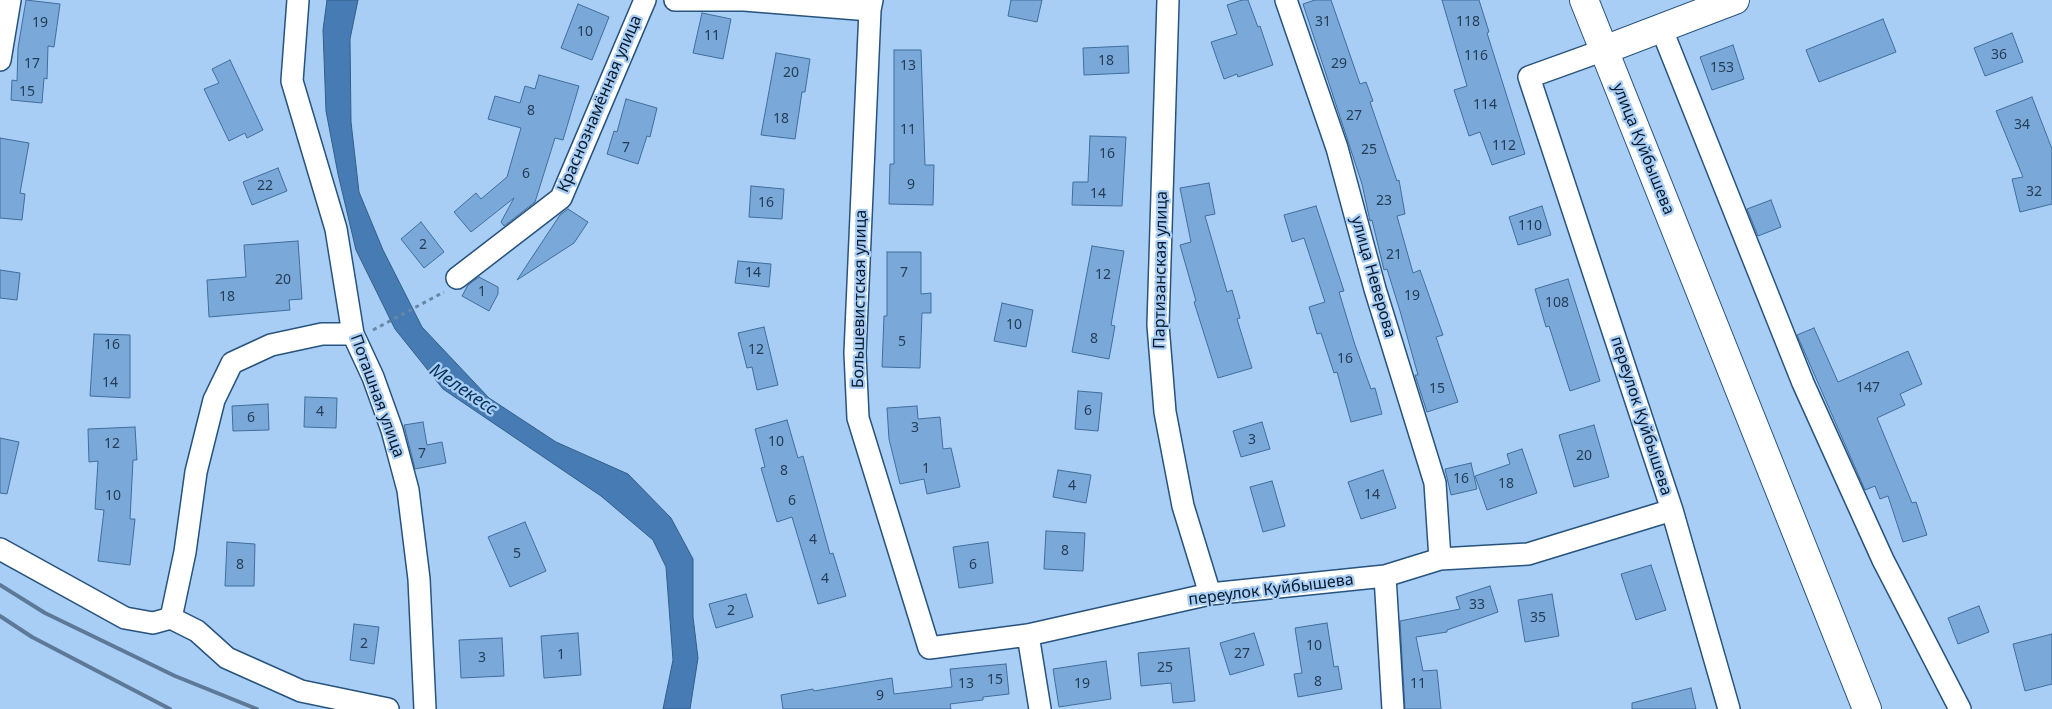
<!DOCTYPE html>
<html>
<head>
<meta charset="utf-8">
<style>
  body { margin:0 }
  canvas { display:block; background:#a8cef6 }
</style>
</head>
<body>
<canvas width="2052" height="709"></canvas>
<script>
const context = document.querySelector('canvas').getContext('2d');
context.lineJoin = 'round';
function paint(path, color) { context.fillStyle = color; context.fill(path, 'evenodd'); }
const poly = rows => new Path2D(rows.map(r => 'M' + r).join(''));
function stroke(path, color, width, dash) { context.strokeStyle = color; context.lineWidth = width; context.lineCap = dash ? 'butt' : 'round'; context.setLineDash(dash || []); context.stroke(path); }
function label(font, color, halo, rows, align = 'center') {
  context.font = font + ' "Noto Sans",sans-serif'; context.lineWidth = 4.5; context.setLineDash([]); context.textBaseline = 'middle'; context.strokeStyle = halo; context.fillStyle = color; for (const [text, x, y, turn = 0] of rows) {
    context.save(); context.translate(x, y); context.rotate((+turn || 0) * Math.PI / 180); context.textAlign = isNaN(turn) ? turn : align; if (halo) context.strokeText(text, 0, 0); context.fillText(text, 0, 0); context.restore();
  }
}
const water = poly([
  [327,0,358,0,350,39,351,122,359,192,383,250,422,327,489,398,556,442,628,474,671,518,693,559,693,617,698,658,690,709,663,709,673,660,666,567,653,540,601,496,443,389,395,329,356,250,338,174,326,111,323,30,327,0]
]);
const building = poly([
  [26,0,60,4,54,47,48,46,47,79,44,78,42,103,11,100,12,80,17,81,18,48,26,0],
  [1011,0,1042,0,1037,22,1008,16,1011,0],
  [1242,0,1248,0,1258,27,1260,26,1273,65,1238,77,1237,74,1224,79,1211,42,1237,34,1227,5,1242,0],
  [1315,0,1331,0,1360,84,1366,82,1373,101,1370,102,1397,181,1399,180,1405,214,1397,216,1413,273,1420,270,1443,335,1436,337,1458,402,1427,412,1415,375,1418,375,1400,311,1387,269,1384,270,1372,220,1370,221,1362,184,1303,4,1315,0],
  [1442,0,1479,0,1489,32,1487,33,1525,154,1492,165,1480,132,1469,136,1454,90,1467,86,1442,0],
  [578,4,609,17,592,60,561,48,578,4],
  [702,13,731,19,723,59,693,53,702,13],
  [1883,19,1896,52,1819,82,1806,50,1883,19],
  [2012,33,2023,62,1985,76,1974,48,2012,33],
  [1733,45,1744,79,1712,90,1700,57,1733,45],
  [1128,46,1129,73,1084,75,1083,48,1128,46],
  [894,50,921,50,925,165,934,165,933,205,889,204,890,164,894,164,894,50],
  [776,53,810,59,805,92,802,92,795,139,761,135,776,53],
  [230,60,263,130,247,138,245,133,229,141,204,89,219,83,212,69,230,60],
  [539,75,579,86,563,140,555,138,535,202,504,226,501,222,514,198,471,232,454,212,476,193,481,199,507,177,521,128,488,119,495,96,520,103,525,86,535,89,539,75],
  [2032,97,2052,149,2052,204,2020,212,2012,179,2023,177,1996,111,2032,97],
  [626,99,657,108,650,137,647,136,638,164,607,154,614,131,617,132,626,99],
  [1090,136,1126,137,1122,206,1072,205,1073,182,1088,182,1090,136],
  [0,138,29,143,20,193,25,194,22,220,0,218,0,138],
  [278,168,287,191,252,205,243,182,278,168],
  [1209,183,1215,214,1205,216,1227,292,1232,290,1240,318,1237,319,1252,368,1218,378,1194,302,1196,301,1180,245,1191,242,1180,188,1209,183],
  [751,186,784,189,782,219,749,217,751,186],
  [1771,200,1781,227,1758,236,1747,209,1771,200],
  [1316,206,1344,291,1339,292,1355,345,1371,389,1375,388,1382,414,1351,422,1337,372,1334,373,1321,333,1317,334,1309,307,1325,302,1304,238,1292,242,1284,215,1316,206],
  [1542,206,1551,235,1518,245,1509,217,1542,206],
  [568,209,588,222,574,243,517,280,560,215,568,209],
  [421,222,444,252,424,268,401,239,421,222],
  [298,241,302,299,289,300,290,310,209,317,207,280,246,277,244,245,298,241],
  [1092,246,1124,251,1111,325,1115,326,1109,359,1072,352,1092,246],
  [887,252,921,252,921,294,931,293,931,313,922,313,920,368,882,367,884,316,887,316,887,252],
  [738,261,771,264,769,287,735,283,738,261],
  [0,270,20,273,17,300,0,298,0,270],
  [479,277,498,287,498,294,489,311,462,296,468,285,479,277],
  [1568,279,1600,381,1570,391,1549,326,1546,327,1535,289,1568,279],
  [1002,303,1033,310,1026,347,994,341,1002,303],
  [764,327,778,385,757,390,752,367,747,368,738,333,764,327],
  [1814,328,1838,382,1908,351,1922,384,1900,394,1905,405,1877,418,1912,503,1916,502,1927,535,1903,542,1888,496,1880,499,1875,486,1865,490,1797,335,1814,328],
  [94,334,130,335,130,398,90,396,94,334],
  [1078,391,1102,393,1098,431,1075,429,1078,391],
  [305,397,337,398,336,428,304,427,305,397],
  [268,404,269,430,233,431,232,406,268,404],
  [917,406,918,419,940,417,943,449,951,448,960,487,927,494,924,479,900,484,889,439,887,408,917,406],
  [787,420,798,458,803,456,830,554,833,553,846,596,818,604,792,517,777,522,761,468,765,467,755,429,787,420],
  [423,422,427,445,442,442,446,463,415,469,404,425,423,422],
  [1262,422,1270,449,1241,457,1233,431,1262,422],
  [1594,425,1609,477,1574,487,1559,435,1594,425],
  [135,427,137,460,133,460,130,519,135,519,130,565,98,561,104,510,95,509,98,461,89,462,88,429,135,427],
  [0,438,19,442,7,494,0,493,0,438],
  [1522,449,1537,493,1487,510,1475,476,1510,464,1507,454,1522,449],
  [1471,463,1477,489,1451,495,1445,469,1471,463],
  [1058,470,1091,475,1086,503,1053,497,1058,470],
  [1383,470,1396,508,1361,519,1348,482,1383,470],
  [1272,481,1285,526,1263,532,1250,487,1272,481],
  [525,522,546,571,510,587,488,537,525,522],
  [1046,531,1085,533,1083,571,1044,569,1046,531],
  [227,542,255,544,254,586,225,586,227,542],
  [988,542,993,583,959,588,953,547,988,542],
  [1651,565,1666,610,1636,620,1621,574,1651,565],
  [1490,586,1498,612,1447,630,1447,632,1416,637,1423,671,1437,670,1441,709,1405,709,1400,621,1460,609,1456,597,1490,586],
  [746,594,753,617,716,628,709,604,746,594],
  [1552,594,1559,636,1525,642,1518,600,1552,594],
  [1979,606,1989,632,1958,644,1948,618,1979,606],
  [1327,623,1334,667,1338,666,1342,689,1298,697,1294,674,1302,673,1295,628,1327,623],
  [354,624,379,627,374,664,350,660,354,624],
  [578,633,581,675,544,678,541,636,578,633],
  [1254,633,1264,665,1230,675,1220,643,1254,633],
  [2052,634,2052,684,2025,691,2013,644,2052,634],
  [502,638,504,676,461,678,459,640,502,638],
  [1189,648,1195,701,1173,703,1171,683,1141,686,1138,653,1189,648],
  [1106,661,1111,699,1059,707,1053,669,1106,661],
  [1006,664,1009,694,983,697,983,700,950,704,951,709,783,709,781,695,813,689,814,691,892,678,894,694,952,687,950,669,1006,664],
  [1691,688,1696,709,1632,709,1632,703,1691,688]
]);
const path = poly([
  [373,330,444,292]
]);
const street = poly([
  [298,0,292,81,336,229,353,334,373,377,392,430,408,490,419,579,425,709],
  [675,0,744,0,870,10],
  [872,0,870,10,855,353,858,418,929,648,1028,635,1210,594,1385,576,1440,559,1528,554,1672,510,1529,77,1604,50],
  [1168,0,1158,325,1165,412,1183,506,1210,594],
  [1286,0,1337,148,1375,289,1435,483,1440,559],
  [1662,30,1803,383,1883,560,1960,709],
  [0,60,10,0],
  [457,278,561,198,645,0],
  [1672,510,1729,709],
  [0,549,125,618,153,623,171,618,197,631,227,658,301,691,388,709],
  [1385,576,1393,709],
  [171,618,185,552,196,472,214,400,232,363,271,345,322,334,353,334],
  [1028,635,1040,709]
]);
const secondary = poly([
  [1584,0,1867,709],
  [1604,50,1735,0]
]);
const rail = poly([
  [0,585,45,613,175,676,257,709],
  [0,616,32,637,170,709]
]);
const numberNames = [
  ["31",1323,22],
  ["118",1468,22],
  ["19",40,23],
  ["10",585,32],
  ["11",712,36],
  ["36",1999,55],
  ["116",1476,56],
  ["18",1106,61],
  ["17",32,64],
  ["29",1339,64],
  ["13",908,66],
  ["153",1722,68],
  ["20",791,73],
  ["15",27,92],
  ["114",1485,105],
  ["8",531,111],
  ["27",1354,116],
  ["18",781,119],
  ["34",2022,125],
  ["11",908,130],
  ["112",1504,146],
  ["7",626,148],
  ["25",1369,150],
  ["16",1107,154],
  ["6",526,174],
  ["9",911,185],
  ["22",265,186],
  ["32",2034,192],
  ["14",1098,194],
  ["23",1384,201],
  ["16",766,203],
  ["110",1530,226],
  ["2",423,245],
  ["21",1394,255],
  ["14",753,273],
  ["7",904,273],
  ["12",1103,275],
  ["20",283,280],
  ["1",482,292],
  ["19",1412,296],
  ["18",227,297],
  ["108",1557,303],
  ["10",1014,325],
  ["8",1094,339],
  ["5",902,342],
  ["16",112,345],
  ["12",756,350],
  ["16",1345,359],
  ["14",110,383],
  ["147",1868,388],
  ["15",1437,389],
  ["6",1088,411],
  ["4",320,412],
  ["6",251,418],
  ["3",915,428],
  ["3",1252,440],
  ["10",776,442],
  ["12",112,444],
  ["7",422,454],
  ["20",1584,456],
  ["1",926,469],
  ["8",784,471],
  ["16",1461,479],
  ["18",1506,484],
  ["4",1072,486],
  ["14",1372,495],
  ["10",113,496],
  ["6",792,501],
  ["4",813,540],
  ["8",1065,551],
  ["5",517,554],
  ["8",240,565],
  ["6",973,565],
  ["4",825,579],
  ["33",1477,605],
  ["2",731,611],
  ["35",1538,618],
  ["2",364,644],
  ["10",1314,646],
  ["27",1242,654],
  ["1",561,655],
  ["3",482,658],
  ["25",1165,668],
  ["15",995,680],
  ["8",1318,682],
  ["13",966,684],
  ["19",1082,684],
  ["11",1418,684],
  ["9",880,696]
];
const streetNames = [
  ["Краснознамённая улица",600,104,-67],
  ["улица Куйбышева",1643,149,68],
  ["Партизанская улица",1161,270,-89],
  ["улица Неверова",1373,277,74],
  ["Большевистская улица",860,299,-89],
  ["Поташная улица",377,396,70],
  ["переулок Куйбышева",1641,416,72],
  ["переулок Куйбышева",1271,590,-7]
];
const waterNames = [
  ["Мелекесс",463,390,34]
];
paint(water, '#467cb3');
stroke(water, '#335e8a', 1);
paint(building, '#79a8d9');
stroke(building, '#416d9b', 1);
stroke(street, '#27537f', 24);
stroke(secondary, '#27537f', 30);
stroke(path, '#6987a7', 3, [4, 4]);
stroke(street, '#fff', 21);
stroke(secondary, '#fff', 28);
stroke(rail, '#5d7997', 4);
label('14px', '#243d56', null, numberNames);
label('16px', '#07192b', '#a8cef6', streetNames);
label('italic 18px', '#073156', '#a8cef6', waterNames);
</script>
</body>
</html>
